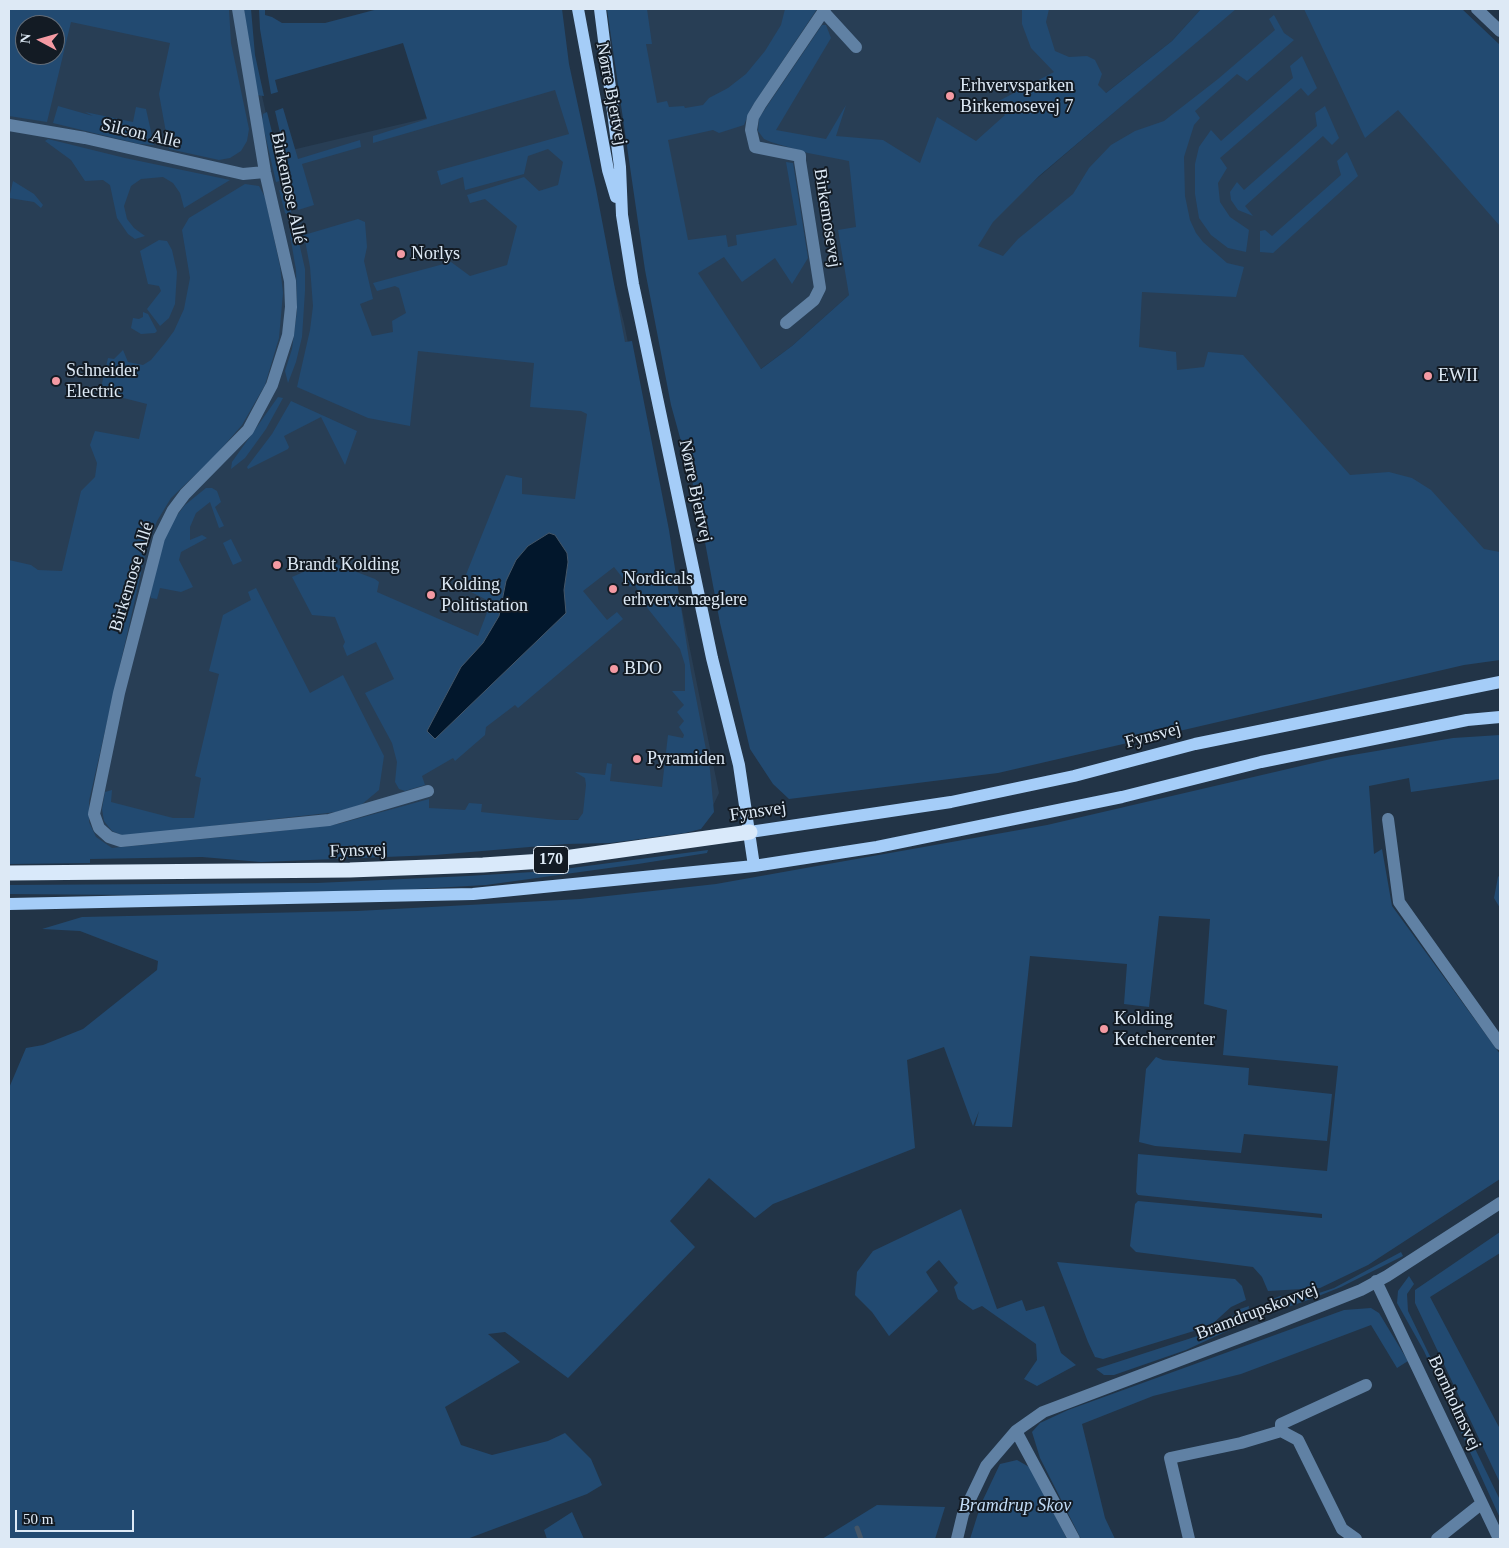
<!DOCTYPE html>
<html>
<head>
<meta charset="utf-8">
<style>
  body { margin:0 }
  #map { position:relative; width:1509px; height:1548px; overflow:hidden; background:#223447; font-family:"Times New Roman",serif }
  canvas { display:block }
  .frame { position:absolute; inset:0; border:10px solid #dde9f5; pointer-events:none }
  .north { position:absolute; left:15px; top:15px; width:50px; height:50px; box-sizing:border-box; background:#131b24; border:1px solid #646d78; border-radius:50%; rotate:276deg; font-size:14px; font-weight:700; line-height:20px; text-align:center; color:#dde9f5 }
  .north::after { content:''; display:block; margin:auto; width:18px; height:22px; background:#f49aa3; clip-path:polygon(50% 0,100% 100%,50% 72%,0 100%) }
  .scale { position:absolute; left:15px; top:1510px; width:119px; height:22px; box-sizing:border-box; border:2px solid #dde9f5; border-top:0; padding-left:6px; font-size:15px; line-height:18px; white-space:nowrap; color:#dde9f5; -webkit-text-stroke:4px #131b24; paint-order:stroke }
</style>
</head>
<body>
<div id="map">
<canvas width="1509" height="1548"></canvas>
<div class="frame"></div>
<div class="north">N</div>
<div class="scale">50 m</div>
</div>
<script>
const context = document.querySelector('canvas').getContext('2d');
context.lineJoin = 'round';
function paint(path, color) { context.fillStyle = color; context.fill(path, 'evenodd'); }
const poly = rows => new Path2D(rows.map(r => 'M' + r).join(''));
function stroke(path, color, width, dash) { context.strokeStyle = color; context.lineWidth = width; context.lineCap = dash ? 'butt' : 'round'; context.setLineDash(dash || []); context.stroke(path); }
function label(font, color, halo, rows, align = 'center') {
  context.font = font + ' "Times New Roman",serif'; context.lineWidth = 4; context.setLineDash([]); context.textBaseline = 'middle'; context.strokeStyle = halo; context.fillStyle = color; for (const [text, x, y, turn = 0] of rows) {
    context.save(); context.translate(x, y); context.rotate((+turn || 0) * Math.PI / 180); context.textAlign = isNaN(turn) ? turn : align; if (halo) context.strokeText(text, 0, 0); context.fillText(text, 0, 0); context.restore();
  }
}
const built = poly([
  [9,9,249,9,252,51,275,154,562,86,624,323,719,793,709,814,335,830,111,856,91,845,9,580],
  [25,25,55,25,55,55,25,55],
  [626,9,1201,9,1172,41,849,295,792,346,720,399],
  [1220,9,1336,9,1500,197,1500,597,963,242,1226,16]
]);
const green = poly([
  [9,9,229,9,231,43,249,129,247,141,241,151,230,158,219,160,169,149,159,94,170,43,71,22,47,122,9,116],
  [25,25,55,25,55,55,25,55],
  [244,9,251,9,255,55,264,96,256,95,247,47],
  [259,9,265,9,265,15,272,17,282,23,325,23,378,9,562,9,569,64,596,189,625,342,632,341,669,530,691,672,710,770,714,812,701,829,685,833,610,843,565,844,435,855,261,862,202,857,90,859,90,863,9,864,9,560,31,565,38,570,62,571,81,491,95,477,97,463,90,445,95,431,139,439,147,404,100,392,108,358,114,359,123,350,128,362,143,365,151,360,165,343,174,331,184,309,190,278,182,230,189,218,245,184,259,186,265,197,280,266,283,293,279,338,265,385,242,425,215,456,171,498,157,521,147,547,89,801,89,822,96,837,112,848,271,832,338,824,429,799,429,808,465,810,469,803,482,804,481,812,557,820,578,820,583,813,586,785,585,778,575,772,605,775,607,763,612,764,610,781,662,787,668,735,683,738,684,735,679,727,684,721,677,712,684,705,672,691,685,691,685,665,680,649,645,605,635,585,630,587,614,567,583,591,607,620,617,612,623,619,518,708,515,705,486,727,485,735,455,761,453,758,422,776,425,785,405,791,399,789,395,782,397,762,392,743,365,693,394,679,376,642,347,656,343,646,345,642,335,617,312,615,292,577,328,561,375,579,379,582,377,592,478,636,491,602,461,587,506,475,522,478,522,494,575,499,587,414,581,411,530,407,534,363,418,351,410,426,368,418,297,387,310,330,313,306,310,267,304,235,358,219,365,222,367,247,364,261,373,299,360,304,372,336,393,332,392,321,406,313,399,288,395,286,377,291,373,283,451,262,470,276,507,265,517,226,485,199,470,203,467,195,524,177,539,191,558,185,563,162,548,149,528,156,524,174,465,190,463,177,441,185,437,171,569,134,555,90,373,143,373,136,427,119,403,43,275,80,278,92,271,94,260,29],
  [607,9,647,9,652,44,646,44,657,103,667,101,669,107,684,106,685,108,703,105,709,98,728,88,746,74,765,51,781,25,785,9,817,9,751,108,744,125,719,133,713,130,668,140,688,240,726,235,728,247,737,245,736,235,797,225,786,162,793,163,808,258,792,284,775,258,742,282,724,257,698,273,761,369,792,346,849,295,838,230,856,227,849,161,808,153,771,142,764,139,758,131,759,118,822,25,826,25,831,38,776,130,826,139,846,105,836,136,883,140,920,163,937,117,976,141,1005,115,993,104,1054,72,1031,48,1022,24,1022,9,1049,9,1046,22,1055,51,1069,57,1087,56,1095,60,1102,74,1098,85,1106,93,1172,41,1201,9,1236,9,1039,176,993,222,978,246,1003,256,1018,239,1073,194,1089,168,1111,145,1135,131,1164,121,1218,79,1275,30,1269,19,1274,15,1284,33,1294,40,1247,81,1237,74,1195,111,1200,118,1194,125,1184,157,1185,196,1190,220,1196,233,1203,242,1227,263,1244,267,1236,297,1142,292,1139,347,1176,352,1177,370,1204,367,1208,352,1243,355,1350,475,1389,472,1412,478,1431,490,1484,549,1500,552,1500,660,1464,665,998,773,789,799,773,784,750,749,720,623,697,499,671,405,645,270],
  [1304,9,1462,9,1500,45,1500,226,1398,110,1365,138],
  [1302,56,1317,88,1308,96,1301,88,1220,158,1227,168,1218,183,1220,202,1230,217,1249,230,1246,252,1228,248,1211,235,1199,218,1195,194,1195,164,1199,147,1211,130,1221,141,1293,78,1290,66],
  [58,106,93,116,85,112,133,122,136,107,146,109,154,145,139,144,53,123],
  [1325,106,1339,138,1332,145,1323,136,1245,206,1253,216,1238,210,1231,200,1230,192,1237,182,1244,190,1317,126,1315,113],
  [283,108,298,159,360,140,361,147,302,164,314,205,298,210,275,111],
  [267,112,284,180,276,182,262,121,263,114],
  [48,139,125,158,230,180,184,208,180,193,173,183,163,177,141,179,131,186,124,206,127,219,134,228,145,236,135,239,128,234,117,218,110,185,103,180,85,181,71,160,45,141],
  [1347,152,1358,176,1273,253,1260,252,1260,231,1265,230,1272,236,1341,175,1337,161],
  [13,181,34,194,43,205,41,208,34,202,9,198],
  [279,190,287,191,292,217,285,213],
  [296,229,305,269,305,291,302,337,296,362,288,383,285,371,292,349,297,311,296,270,290,235,290,231],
  [159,240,167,241,172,250,177,272,175,304,169,318,160,326,147,309,161,291,159,286,148,284,140,251],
  [143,312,148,314,157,331,155,333,141,334,131,328,133,318,139,319,143,317],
  [278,397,283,398,266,429,245,458,231,469,232,462],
  [291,401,357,431,345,465,321,417,284,436,289,447,288,449,248,469,247,467,272,434],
  [206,488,212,488,217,491,221,502,215,507,224,526,219,528,210,502,196,513,190,527,190,540,202,535,207,538,181,552,179,560,193,587,181,592,160,588,157,599,151,598,150,595,167,528,185,505],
  [231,539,242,561,233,565,223,543],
  [256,588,310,693,343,675,384,756,379,790,361,805,336,812,124,836,112,831,104,821,102,809,105,792,112,790,111,802,173,818,194,818,201,778,195,776,219,674,209,671,223,615,251,600,248,592],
  [1500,735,1500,779,1411,792,1409,778,1369,786,1374,854,1382,849,1392,906,1500,1054,1500,1179,1368,1265,1320,1288,1268,1291,1262,1277,1253,1267,1136,1252,1130,1246,1135,1204,1138,1201,1322,1218,1322,1214,1138,1195,1136,1192,1138,1154,1327,1171,1338,1066,1223,1055,1227,1010,1204,1004,1210,919,1159,916,1149,1007,1124,1004,1127,964,1030,956,1012,1127,975,1126,979,1111,973,1126,944,1047,907,1060,915,1148,773,1204,755,1218,709,1178,670,1221,695,1247,568,1378,505,1332,488,1334,520,1362,445,1407,461,1445,492,1455,548,1441,565,1433,591,1459,602,1485,587,1494,467,1539,9,1539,9,1088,26,1048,43,1045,83,1029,157,970,158,961,80,931,42,929,82,917,357,911,580,899,716,884,1047,825,1335,758,1453,738],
  [708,850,707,853,638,864,486,885,399,890,132,895,9,894,9,885,317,883,468,876,549,871],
  [1500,875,1500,908,1494,898,1498,877],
  [1156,1057,1163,1060,1249,1068,1248,1085,1332,1094,1327,1141,1244,1134,1241,1153,1155,1146,1139,1142,1146,1069],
  [961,1209,997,1309,1022,1300,1026,1311,1044,1306,1061,1353,1076,1365,1037,1386,1024,1379,1037,1360,1036,1344,982,1306,973,1310,958,1299,954,1287,958,1283,939,1260,926,1272,938,1291,889,1336,872,1312,855,1295,857,1272,873,1251],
  [1500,1232,1500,1253,1430,1297,1500,1429,1500,1483,1415,1303,1415,1290],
  [1401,1252,1403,1256,1341,1287,1311,1299,1288,1307,1270,1300,1280,1296,1310,1296,1334,1288],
  [1057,1262,1235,1279,1242,1286,1246,1300,1231,1307,1210,1326,1103,1359,1095,1357,1088,1342],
  [1409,1276,1414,1284,1407,1294,1408,1311,1500,1500,1500,1518,1424,1351,1397,1303,1398,1291],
  [1249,1306,1248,1315,1238,1326,1186,1350,1114,1375,1104,1375,1096,1369,1219,1329,1240,1309],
  [1371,1308,1379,1313,1408,1361,1397,1368,1371,1325,1241,1374,1153,1396,1082,1424,1105,1518,1115,1539,1081,1539,1040,1458,1032,1432,1040,1423,1068,1410,1344,1310],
  [1017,1460,1031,1468,1067,1539,970,1539,981,1504,1000,1464],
  [877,1505,945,1507,935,1539,822,1539],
  [572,1512,584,1539,547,1539,544,1530]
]);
const water = poly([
  [549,533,555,535,567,553,568,562,564,590,566,613,435,739,427,731,461,667,483,643,499,616,506,581,516,560,528,546,549,533]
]);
const stream = poly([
  [857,1528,861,1539]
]);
const minor = poly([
  [238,9,265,172,290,281,291,307,288,335,272,385,248,430,185,494,173,510,159,538,119,693,94,814,99,828,109,837,121,841,329,820,428,791],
  [1477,9,1500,31],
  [823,11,856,47],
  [9,125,85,138,243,174,265,172],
  [786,323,814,300,820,288,800,161,800,156,755,147,751,130,753,117,760,105,825,9],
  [1388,819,1399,902,1500,1044],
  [1376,1281,1499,1539],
  [1016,1431,1074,1539],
  [1281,1431,1281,1424,1366,1385],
  [957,1539,963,1514,986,1466,1016,1431,1043,1412,1273,1325,1361,1290,1387,1276,1500,1203],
  [1189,1539,1170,1458,1241,1443,1281,1431,1298,1440,1342,1529,1356,1539],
  [1437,1539,1481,1504]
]);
const major = poly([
  [578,9,608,170,616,197],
  [600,9,620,167,622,215,633,284,712,658,739,765,754,866],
  [750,832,951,802,1074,776,1195,744,1500,682],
  [9,904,473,894,754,866,877,847,1122,797,1261,762,1467,720,1500,717]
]);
const highway = poly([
  [9,873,350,870,483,865,543,861,750,832]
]);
const markers = [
  [950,96,5,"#f49aa3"],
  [401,254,5,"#f49aa3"],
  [1428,376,5,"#f49aa3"],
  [56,381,5,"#f49aa3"],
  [277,565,5,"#f49aa3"],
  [613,589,5,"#f49aa3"],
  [431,595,5,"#f49aa3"],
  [614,669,5,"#f49aa3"],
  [637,759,5,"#f49aa3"],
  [1104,1029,5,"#f49aa3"]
];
const shields = [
  [551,860,35]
];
const shieldNames = [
  ["170",551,860]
];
const poiNames = [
  ["Erhvervsparken",960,86],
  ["Birkemosevej 7",960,107],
  ["Norlys",411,254],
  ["Schneider",66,371],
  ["Electric",66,392],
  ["EWII",1438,376],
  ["Brandt Kolding",287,565],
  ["Nordicals",623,579],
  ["erhvervsmæglere",623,600],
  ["Kolding",441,585],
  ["Politistation",441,606],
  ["BDO",624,669],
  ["Pyramiden",647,759],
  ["Kolding",1114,1019],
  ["Ketchercenter",1114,1040]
];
const streetNames = [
  ["Nørre Bjertvej",611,94,79],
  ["Silcon Alle",141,134,13],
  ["Birkemose Allé",288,188,78],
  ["Birkemosevej",827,218,81],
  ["Nørre Bjertvej",695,491,78],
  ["Birkemose Allé",132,577,-73],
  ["Fynsvej",1153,736,-15],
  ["Fynsvej",758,812,-8],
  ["Fynsvej",358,851,-2],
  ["Bramdrupskovvej",1257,1312,-21],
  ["Bornholmsvej",1454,1403,65]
];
const parkNames = [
  ["Bramdrup Skov",1015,1506]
];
paint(built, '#283e55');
paint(green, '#224a71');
paint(water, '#02172c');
stroke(water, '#445668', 1);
stroke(stream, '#445668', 5);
stroke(minor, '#6081a4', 12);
stroke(major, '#a5cdf8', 12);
stroke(highway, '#d9e9fa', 15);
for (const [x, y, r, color] of markers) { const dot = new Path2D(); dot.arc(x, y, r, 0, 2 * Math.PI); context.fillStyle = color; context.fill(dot); stroke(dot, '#131b24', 2); }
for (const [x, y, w] of shields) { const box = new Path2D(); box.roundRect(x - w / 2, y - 13.5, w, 27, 4); context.fillStyle = '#131b24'; context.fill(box); stroke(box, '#dde9f5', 1); }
label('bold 16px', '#dde9f5', null, shieldNames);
label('18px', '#dde9f5', '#131b24', poiNames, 'left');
label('18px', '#dde9f5', '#131b24', streetNames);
label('italic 18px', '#c2dcf6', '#131b24', parkNames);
</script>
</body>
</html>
